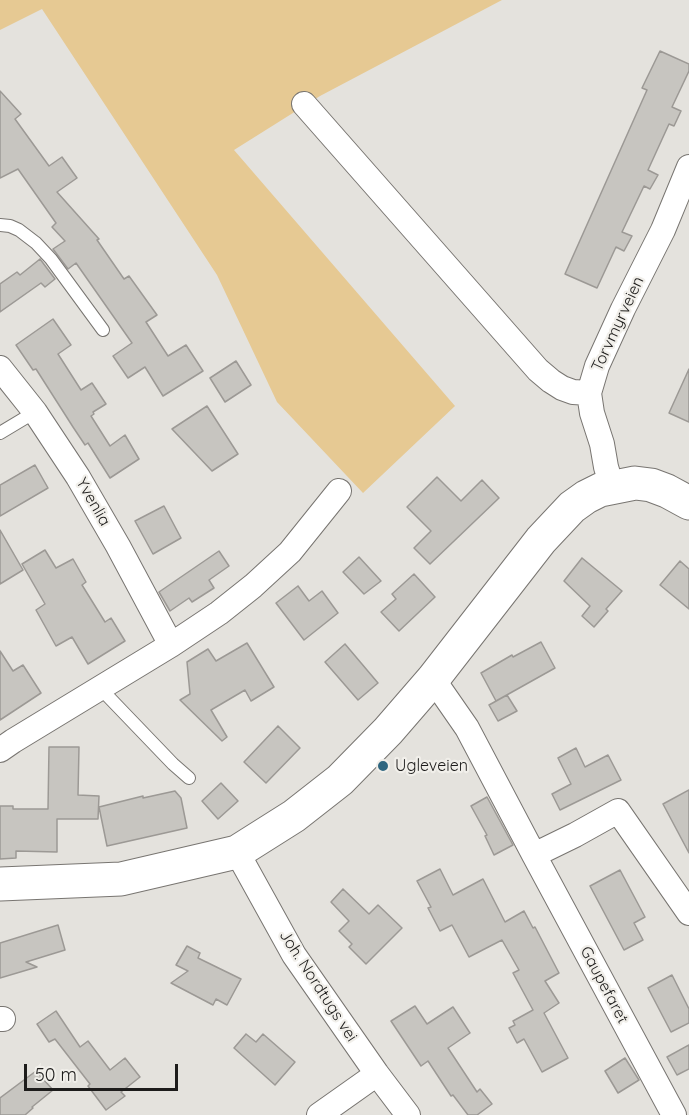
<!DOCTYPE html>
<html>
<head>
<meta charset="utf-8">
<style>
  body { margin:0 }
  #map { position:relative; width:689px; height:1115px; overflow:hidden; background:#e4e2dd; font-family:Quicksand,sans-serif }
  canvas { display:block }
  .scale { position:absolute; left:24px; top:1064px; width:154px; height:27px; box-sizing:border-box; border:3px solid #1d1c1b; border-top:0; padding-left:8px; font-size:18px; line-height:21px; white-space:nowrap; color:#1d1c1b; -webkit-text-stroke:4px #f1efea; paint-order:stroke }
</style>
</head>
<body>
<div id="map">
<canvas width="689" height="1115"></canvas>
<div class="scale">50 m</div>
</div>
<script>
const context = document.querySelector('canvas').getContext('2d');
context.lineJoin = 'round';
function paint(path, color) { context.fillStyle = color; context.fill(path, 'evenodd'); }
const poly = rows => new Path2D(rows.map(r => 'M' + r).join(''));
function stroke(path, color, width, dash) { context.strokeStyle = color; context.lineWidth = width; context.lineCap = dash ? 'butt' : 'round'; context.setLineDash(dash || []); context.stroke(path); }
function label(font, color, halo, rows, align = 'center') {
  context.font = font + ' Quicksand,sans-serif'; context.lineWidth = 4.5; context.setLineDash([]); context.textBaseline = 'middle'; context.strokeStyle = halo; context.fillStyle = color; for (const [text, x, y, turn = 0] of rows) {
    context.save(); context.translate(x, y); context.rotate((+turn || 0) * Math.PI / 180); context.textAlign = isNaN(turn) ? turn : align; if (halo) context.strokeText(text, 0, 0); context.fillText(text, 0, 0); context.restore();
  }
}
const green = poly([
  [0,0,502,0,320,96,234,150,455,406,363,493,277,402,217,275,42,9,0,30]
]);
const building = poly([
  [660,51,689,64,689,71,672,107,681,111,674,126,669,124,648,170,658,175,650,189,644,186,622,232,632,236,624,251,616,247,597,288,565,274,647,90,642,88,660,51],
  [0,91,21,114,15,119,49,166,62,157,77,178,57,192,99,239,97,240,124,279,129,276,157,315,146,322,168,356,186,345,203,371,163,396,145,367,128,378,113,356,132,343,76,263,68,269,53,249,65,241,52,227,56,223,18,169,0,178,0,91],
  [40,259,55,279,45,287,41,283,0,312,0,284,17,272,20,275,40,259],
  [53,319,71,345,58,354,81,390,92,383,106,404,93,412,94,414,91,416,110,446,125,435,139,459,110,478,88,443,85,445,73,427,36,369,33,370,16,345,53,319],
  [236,361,251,385,225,402,210,378,236,361],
  [689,369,689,422,669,413,689,369],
  [207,406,238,454,212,471,172,429,207,406],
  [35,465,48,488,0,516,0,485,35,465],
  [437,477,461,501,482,480,499,498,430,564,414,548,431,531,407,507,437,477],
  [164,506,181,538,153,554,135,521,164,506],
  [0,530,23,570,0,584,0,530],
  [45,550,56,568,73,559,86,582,82,585,105,622,111,618,125,641,88,664,72,637,56,646,36,610,45,604,22,564,45,550],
  [219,551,229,566,209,580,214,588,192,602,189,598,170,611,159,592,219,551],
  [359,557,381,581,364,594,343,572,359,557],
  [582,558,622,591,606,609,608,611,594,627,582,616,590,606,564,581,582,558],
  [680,561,689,569,689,609,660,585,680,561],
  [414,574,435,597,399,631,381,612,396,599,392,594,414,574],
  [298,586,309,601,322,591,338,613,304,640,276,603,298,586],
  [541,642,555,668,496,701,481,673,512,655,513,657,541,642],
  [247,643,274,687,251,701,245,690,211,710,227,737,222,741,180,700,190,694,187,662,208,649,216,661,247,643],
  [345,644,378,683,358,700,325,662,345,644],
  [0,651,13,671,23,665,41,693,0,720,0,651],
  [507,695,517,711,498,721,489,705,507,695],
  [278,726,300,748,266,783,244,762,278,726],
  [49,747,79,747,78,795,99,796,98,819,57,819,57,852,16,851,16,858,0,859,0,806,13,806,13,809,48,809,49,747],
  [576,748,585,767,608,755,621,780,560,810,552,794,571,784,558,758,576,748],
  [221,783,238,801,218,819,202,801,221,783],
  [689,790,689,853,663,804,689,790],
  [175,791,181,798,187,828,107,846,99,807,143,796,143,798,175,791],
  [487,797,513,845,494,855,485,836,487,835,471,806,487,797],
  [440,869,453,895,483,879,505,922,524,911,533,928,535,927,559,973,545,981,559,1003,544,1013,568,1058,542,1072,524,1039,517,1043,509,1028,515,1025,513,1021,533,1010,513,973,519,970,502,940,469,957,452,925,440,931,428,908,431,907,417,881,440,869],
  [620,870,645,917,634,923,643,940,624,950,590,886,620,870],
  [343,889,369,914,378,905,402,928,366,964,349,947,352,944,339,931,349,921,331,902,343,889],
  [58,925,65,950,26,962,37,967,0,978,0,943,58,925],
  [187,946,200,953,198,958,241,979,227,1005,216,999,213,1005,171,983,188,971,176,965,187,946],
  [672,975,689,1009,689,1023,671,1032,648,988,672,975],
  [415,1006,427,1024,453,1007,470,1033,448,1048,477,1092,480,1089,492,1104,477,1115,468,1115,453,1095,451,1096,428,1061,421,1066,391,1021,415,1006],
  [56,1011,80,1047,88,1041,110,1070,125,1058,140,1077,121,1092,125,1096,106,1110,88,1086,90,1084,55,1039,49,1042,37,1024,56,1011],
  [246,1034,256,1042,263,1034,295,1062,275,1085,234,1048,246,1034],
  [689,1045,689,1069,677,1075,667,1057,689,1045],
  [625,1058,639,1080,618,1093,605,1071,625,1058],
  [36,1071,53,1090,32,1107,33,1108,25,1115,0,1115,0,1098,36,1071]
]);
const lane = poly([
  [0,225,10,226,19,230,36,243,51,259,103,330],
  [0,433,35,412],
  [100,688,173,764,189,778]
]);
const street = poly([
  [304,104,538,370,551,381,562,388,573,392,589,393],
  [0,368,35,412,78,477,118,546,171,645],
  [612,487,606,467,602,444,592,413,589,393,597,366,623,309,663,230,689,167],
  [433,679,467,728,534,855,674,1115],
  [0,750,13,741,171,645,219,613,253,586,290,552,339,491],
  [237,852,294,955,377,1074,408,1115],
  [534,855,575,835,618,811,689,913],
  [0,1019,3,1019],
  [319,1115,377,1074]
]);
const secondary = poly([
  [0,884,121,879,237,852,294,816,340,780,388,731,433,679,541,540,572,507,586,497,600,490,635,483,651,485,667,491,689,503]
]);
const markers = [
  [383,766,6,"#2f6680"]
];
const streetNames = [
  ["Torvmyrveien",618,324,-65],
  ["Yvenlia",93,502,60],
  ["Gaupefaret",604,985,62],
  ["Joh. Nordtugs vei",318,986,57]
];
const poiNames = [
  ["Ugleveien",395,766]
];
paint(green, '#e6c993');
paint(building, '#c7c5c0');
stroke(building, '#9c9995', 1.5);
stroke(lane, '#787571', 14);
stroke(street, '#787571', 26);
stroke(secondary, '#787571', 35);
stroke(lane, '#fff', 12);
stroke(street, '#fff', 24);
stroke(secondary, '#fff', 33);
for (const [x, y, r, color] of markers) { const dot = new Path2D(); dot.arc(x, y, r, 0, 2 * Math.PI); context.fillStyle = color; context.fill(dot); stroke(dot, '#f1efea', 2); }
label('16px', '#1d1c1b', '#f1efea', streetNames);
label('16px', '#1d1c1b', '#f1efea', poiNames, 'left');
</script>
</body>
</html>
